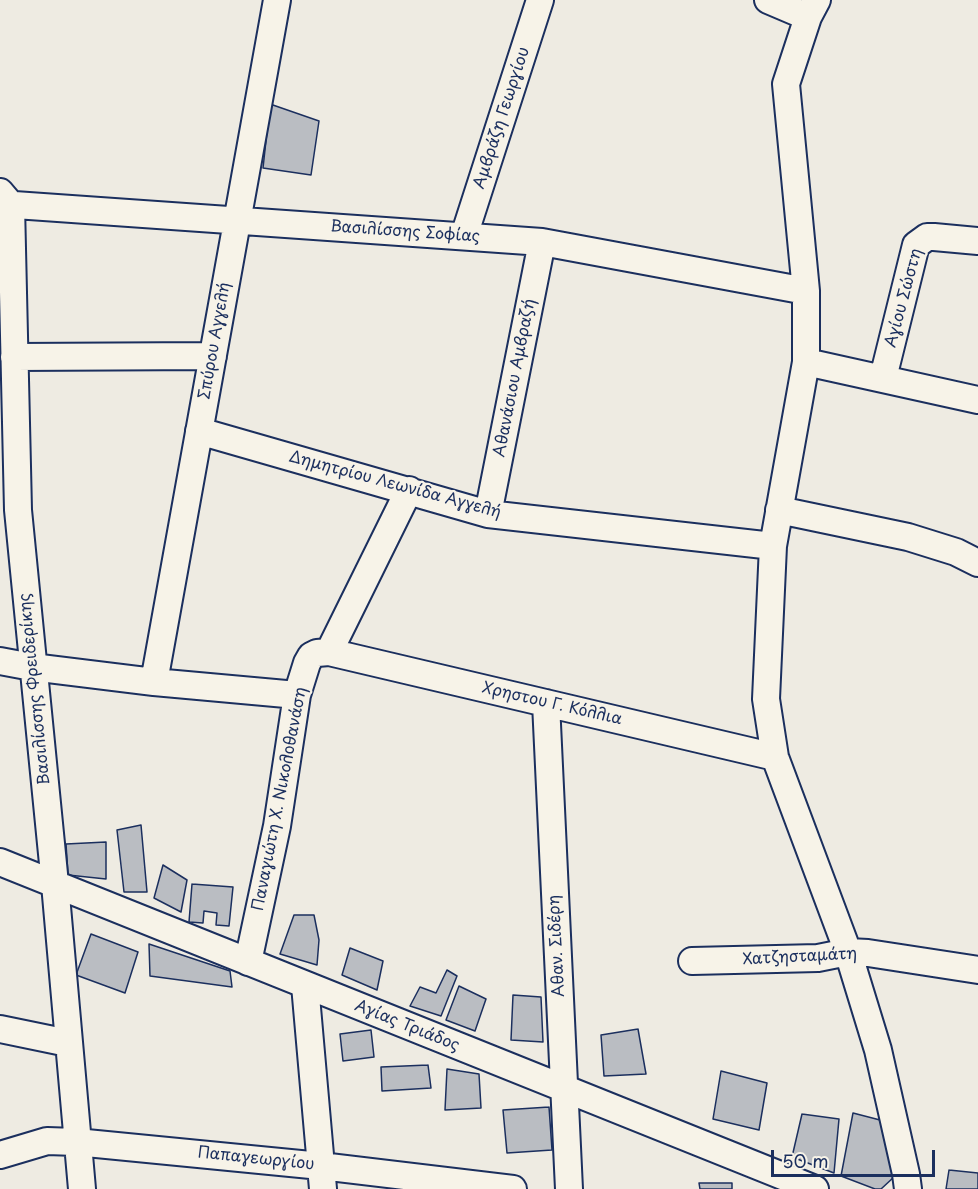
<!DOCTYPE html>
<html>
<head>
<meta charset="utf-8">
<style>
  body { margin:0 }
  #map { position:relative; width:978px; height:1189px; overflow:hidden; background:#eeebe2; font-family:"Playpen Sans",sans-serif }
  canvas { display:block }
  .scale { position:absolute; left:771px; top:1150px; width:164px; height:27px; box-sizing:border-box; border:3px solid #1b2f5e; border-top:0; padding-left:8px; font-size:18px; line-height:21px; white-space:nowrap; color:#1b2f5e; -webkit-text-stroke:4px #f7f3e8; paint-order:stroke }
</style>
</head>
<body>
<div id="map">
<canvas width="978" height="1189"></canvas>
<div class="scale">50 m</div>
</div>
<script>
const context = document.querySelector('canvas').getContext('2d');
context.lineJoin = 'round';
function paint(path, color) { context.fillStyle = color; context.fill(path, 'evenodd'); }
const poly = rows => new Path2D(rows.map(r => 'M' + r).join(''));
function stroke(path, color, width, dash) { context.strokeStyle = color; context.lineWidth = width; context.lineCap = dash ? 'butt' : 'round'; context.setLineDash(dash || []); context.stroke(path); }
function label(font, color, halo, rows, align = 'center') {
  context.font = font + ' "Playpen Sans",sans-serif'; context.lineWidth = 4.5; context.setLineDash([]); context.textBaseline = 'middle'; context.strokeStyle = halo; context.fillStyle = color; for (const [text, x, y, turn = 0] of rows) {
    context.save(); context.translate(x, y); context.rotate((+turn || 0) * Math.PI / 180); context.textAlign = isNaN(turn) ? turn : align; if (halo) context.strokeText(text, 0, 0); context.fillText(text, 0, 0); context.restore();
  }
}
const building = poly([
  [270,104,319,121,311,175,263,168,270,104],
  [141,825,147,892,124,892,117,830,141,825],
  [106,842,106,879,68,875,66,844,106,842],
  [163,865,187,880,181,912,154,898,163,865],
  [192,884,233,887,229,926,216,925,217,913,204,911,203,923,189,922,192,884],
  [294,915,314,915,319,940,317,965,280,954,294,915],
  [91,934,138,952,125,993,76,975,91,934],
  [149,944,230,971,232,987,150,976,149,944],
  [350,948,383,961,377,990,342,975,350,948],
  [447,970,457,976,441,1016,410,1006,420,987,436,993,447,970],
  [459,986,486,999,475,1031,446,1020,459,986],
  [513,995,541,997,543,1042,511,1040,513,995],
  [638,1029,646,1074,604,1076,601,1035,638,1029],
  [371,1030,374,1057,343,1061,340,1034,371,1030],
  [428,1065,431,1088,382,1091,381,1067,428,1065],
  [447,1069,479,1074,481,1108,445,1110,447,1069],
  [721,1071,767,1083,759,1130,713,1119,721,1071],
  [549,1107,552,1150,507,1153,503,1110,549,1107],
  [853,1113,880,1120,894,1177,881,1189,875,1189,841,1176,853,1113],
  [802,1114,839,1119,834,1173,792,1157,802,1114],
  [949,1170,978,1173,978,1189,946,1189,949,1170],
  [699,1183,732,1183,732,1189,700,1189,699,1183]
]);
const minor = poly([
  [768,0,808,17],
  [817,0,808,17,786,84,806,291,806,362,773,546,766,699,775,757,848,952,878,1050,906,1174,908,1189],
  [0,192,11,205,18,510,55,884,82,1189],
  [0,204,542,242,806,291],
  [464,236,540,0],
  [14,357,213,356],
  [806,362,978,400],
  [883,378,916,245,927,237,934,237,978,241],
  [199,431,488,514,773,546],
  [779,510,908,537,956,552,978,563],
  [488,514,542,242],
  [329,652,775,757],
  [0,661,32,667,154,682,297,695],
  [154,682,277,0],
  [546,703,569,1189],
  [0,862,815,1189],
  [692,961,818,958,848,952,868,953,978,970],
  [248,962,277,826,297,695,307,663,311,656,317,653,329,652,409,490],
  [305,985,323,1189],
  [0,1029,68,1043],
  [0,1155,47,1141,76,1142,321,1166,513,1189]
]);
const streetNames = [
  ["Αμβράζη Γεωργίου",502,118,-72],
  ["Βασιλίσσης Σοφίας",405,232,4],
  ["Αγίου Σώστη",904,298,-75],
  ["Σπύρου Αγγελή",215,341,-80],
  ["Αθανάσιου Αμβραζή",515,378,-79],
  ["Δημητρίου Λεωνίδα Αγγελή",395,485,15],
  ["Βασιλίσσης Φρειδερίκης",35,689,-96],
  ["Χρηστου Γ. Κόλλια",552,704,13],
  ["Παναγιώτη Χ. Νικολοθανάση",280,799,-79],
  ["Αθαν. Σιδέρη",557,946,-93],
  ["Χατζησταμάτη",800,957,-3],
  ["Αγίας Τριάδος",407,1026,22],
  ["Παπαγεωργίου",256,1159,6]
];
paint(building, '#babdc2');
stroke(building, '#1b2f5e', 1.5);
stroke(minor, '#1b2f5e', 30);
stroke(minor, '#f7f3e8', 26);
label('16px', '#1b2f5e', '#f7f3e8', streetNames);
</script>
</body>
</html>
